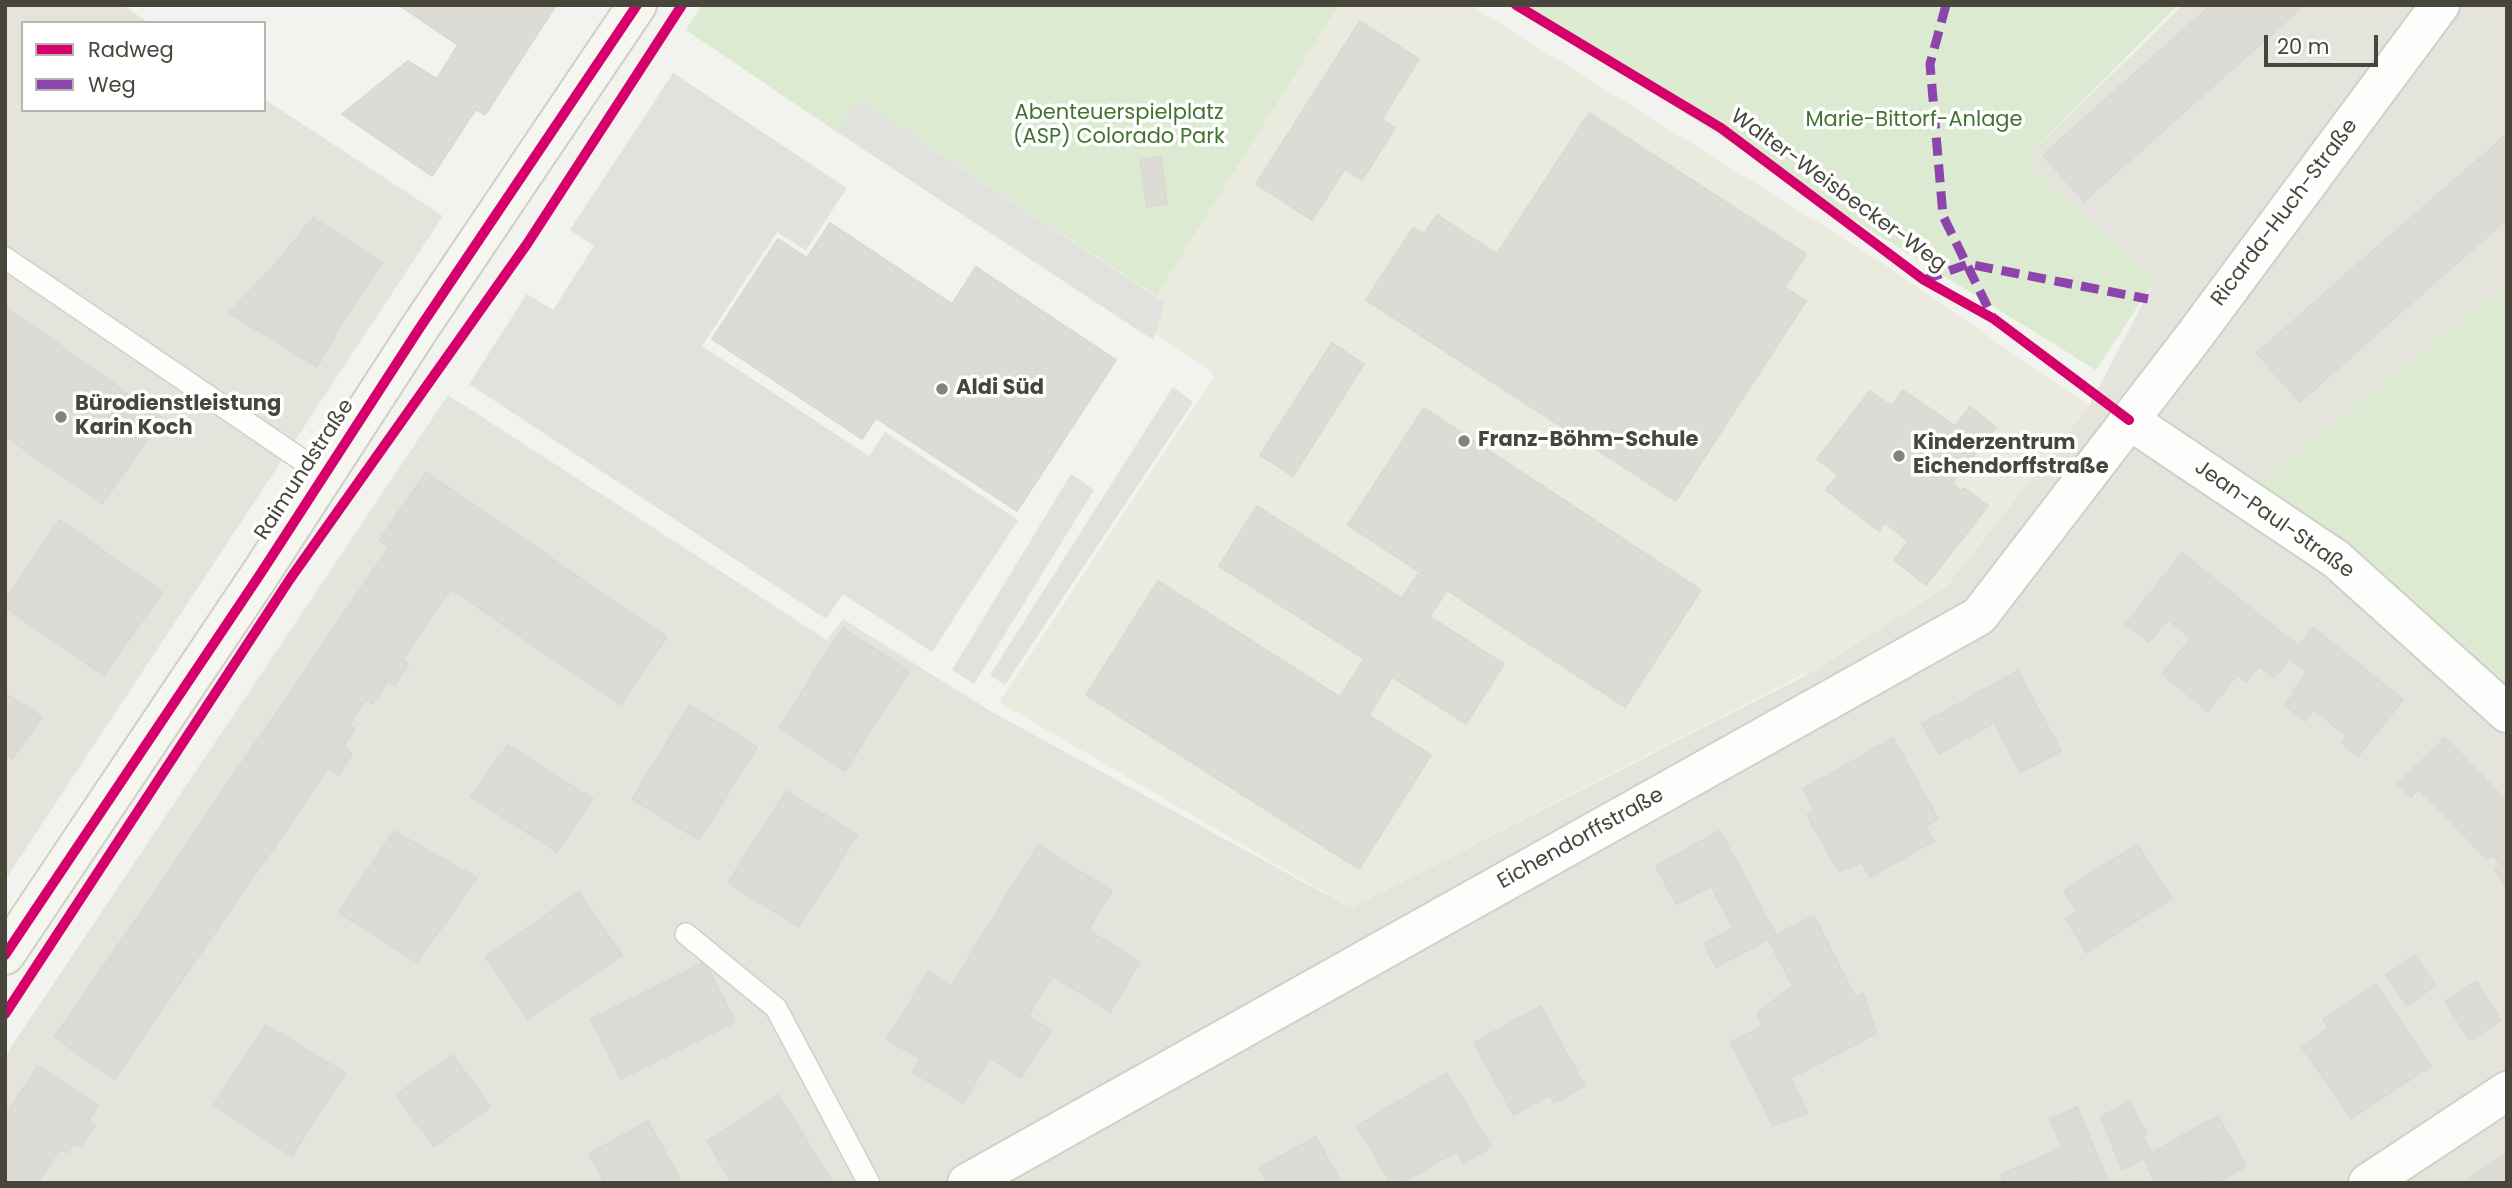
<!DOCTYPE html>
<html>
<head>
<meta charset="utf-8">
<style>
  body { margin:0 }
  #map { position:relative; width:2512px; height:1188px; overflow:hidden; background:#f2f2ee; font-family:Poppins,sans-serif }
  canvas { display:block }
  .frame { position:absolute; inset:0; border:7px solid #48453a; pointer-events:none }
  .legend { position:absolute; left:21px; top:21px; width:245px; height:91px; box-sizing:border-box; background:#fff; border:2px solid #b6b5b0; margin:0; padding:9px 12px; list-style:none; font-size:21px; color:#48453a }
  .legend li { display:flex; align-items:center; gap:14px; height:35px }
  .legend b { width:35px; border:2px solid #b6b5b0 }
  .scale { position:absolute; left:2264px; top:35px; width:114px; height:32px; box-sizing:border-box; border:4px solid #48453a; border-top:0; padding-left:9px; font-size:21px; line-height:24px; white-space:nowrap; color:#48453a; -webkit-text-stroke:5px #fff; paint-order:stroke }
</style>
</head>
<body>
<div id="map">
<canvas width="2512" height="1188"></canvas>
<div class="frame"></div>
<ul class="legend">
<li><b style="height:9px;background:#d6006c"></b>Radweg</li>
<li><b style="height:9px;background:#8e44ad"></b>Weg</li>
</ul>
<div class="scale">20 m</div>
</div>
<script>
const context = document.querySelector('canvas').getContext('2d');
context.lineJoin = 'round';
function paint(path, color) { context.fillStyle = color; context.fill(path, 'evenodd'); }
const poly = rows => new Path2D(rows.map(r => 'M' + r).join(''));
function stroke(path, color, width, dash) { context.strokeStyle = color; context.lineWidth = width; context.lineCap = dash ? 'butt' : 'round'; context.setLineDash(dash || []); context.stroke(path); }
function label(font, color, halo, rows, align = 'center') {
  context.font = font + ' Poppins,sans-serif'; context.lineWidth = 7; context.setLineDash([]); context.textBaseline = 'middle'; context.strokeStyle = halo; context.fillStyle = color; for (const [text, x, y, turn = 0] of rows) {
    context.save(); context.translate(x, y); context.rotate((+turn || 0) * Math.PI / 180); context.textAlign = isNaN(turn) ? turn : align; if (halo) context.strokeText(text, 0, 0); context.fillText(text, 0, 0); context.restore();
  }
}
const residential = poly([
  [5,5,123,5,149,23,23,23,23,110,264,110,264,99,443,216,5,880],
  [2183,5,2507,5,2507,1183,5,1183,5,1056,448,395,827,640,843,619,992,712,1351,908,1810,673,1946,587,2089,406,2155,280,2024,160]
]);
const education = poly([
  [1339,5,1470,5,1881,262,2089,406,1946,587,1810,673,1804,674,1351,908,999,702,1214,377,1209,369,1154,334,1165,304,1156,296]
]);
const green = poly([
  [702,5,1339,5,1156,296,859,100,837,132,686,30],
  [1516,5,2178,5,2024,160,2155,280,2096,370,1786,178],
  [2498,290,2507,303,2507,685,2377,573,2258,484]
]);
const parking = poly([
  [673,73,847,188,806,250,777,232,702,346,869,456,885,432,1018,520,932,652,843,594,826,619,469,384,527,294,553,310,594,246,570,230],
  [859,100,1165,303,1153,340,837,132],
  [1173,387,1193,402,1005,685,990,675],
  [1071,474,1094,490,974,684,952,670]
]);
const building = poly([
  [403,5,556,5,485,115,476,109,432,176,342,114,408,61,437,79,458,45,402,7,403,5],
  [2211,5,2300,5,2302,7,2193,104,2152,58,2211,5],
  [1360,21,1419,59,1382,119,1395,128,1362,180,1345,169,1312,220,1256,184,1360,21],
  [2152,58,2193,104,2084,201,2043,155,2152,58],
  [1589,113,1806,254,1785,287,1806,301,1676,501,1366,300,1413,228,1424,234,1437,215,1497,254,1589,113],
  [2507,134,2507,191,2479,159,2507,134],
  [1161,157,1167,204,1147,207,1140,160,1161,157],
  [2479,159,2507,191,2507,219,2410,304,2367,256,2479,159],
  [313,218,382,263,343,321,273,267,313,218],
  [830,223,952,304,976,267,1116,360,1017,511,876,418,862,439,712,339,778,239,807,258,830,223],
  [2367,256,2410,304,2300,402,2257,353,2367,256],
  [273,267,343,321,317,367,229,313,273,267],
  [5,306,162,418,102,504,5,436,5,306],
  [1332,343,1364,364,1293,476,1260,455,1332,343],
  [1903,390,1955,426,1970,407,1996,427,1952,483,1961,491,1964,488,1988,506,1926,585,1894,560,1908,541,1885,522,1879,531,1826,490,1838,475,1817,459,1870,391,1891,406,1903,390],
  [1424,408,1701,590,1625,707,1348,525,1424,408],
  [426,472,498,521,402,660,341,618,389,547,379,541,426,472],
  [1257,506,1504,664,1466,724,1219,566,1257,506],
  [60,520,162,592,104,676,5,607,5,599,60,520],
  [498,521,554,560,508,628,451,589,498,521],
  [2182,553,2228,590,2191,638,2168,619,2149,642,2126,624,2182,553],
  [554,560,611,599,564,666,508,628,554,560],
  [1418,574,1446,592,1430,616,1402,598,1418,574],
  [1158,581,1431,755,1359,869,1086,695,1158,581],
  [2228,590,2284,635,2246,682,2191,638,2228,590],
  [611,599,667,637,621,705,564,666,611,599],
  [341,618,409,664,394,686,388,681,372,704,366,700,349,725,355,729,343,747,352,754,338,775,267,726,341,618],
  [843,628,909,671,845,771,779,727,843,628],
  [2313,628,2331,642,2307,672,2289,658,2313,628],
  [2284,635,2299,646,2274,678,2259,666,2284,635],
  [2191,638,2237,675,2208,711,2162,674,2191,638],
  [2331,642,2367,671,2328,721,2314,709,2305,721,2285,705,2294,694,2292,692,2331,642],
  [1364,659,1392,677,1369,715,1340,697,1364,659],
  [2018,671,2061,751,2021,772,1994,723,1958,743,1942,713,2018,671],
  [2367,671,2403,700,2358,756,2342,743,2347,736,2328,721,2367,671],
  [5,693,42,717,12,759,5,754,5,693],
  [690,705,757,747,699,840,632,799,690,705],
  [1942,713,1958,743,1939,754,1922,724,1942,713],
  [267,726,327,768,275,846,214,804,267,726],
  [1893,738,1938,819,1925,826,1934,841,1870,877,1862,862,1849,869,1848,867,1839,872,1807,815,1815,810,1803,789,1893,738],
  [2445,738,2486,780,2447,817,2419,789,2411,797,2398,784,2445,738],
  [508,745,593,799,557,852,471,796,508,745],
  [2486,780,2507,802,2507,840,2487,859,2447,817,2486,780],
  [786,791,857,835,799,927,728,883,786,791],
  [214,804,275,846,221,923,161,882,214,804],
  [394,831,477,878,417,962,339,913,394,831],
  [1720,831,1776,935,1716,967,1704,944,1733,928,1711,886,1676,904,1656,866,1720,831],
  [2507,840,2507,859,2501,864,2491,854,2507,840],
  [2137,844,2172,898,2087,953,2065,918,2077,911,2064,891,2137,844],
  [1038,845,1112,891,1088,930,1140,962,1110,1012,1053,976,1028,1016,959,973,1038,845],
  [2507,859,2507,887,2495,870,2507,859],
  [161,882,221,923,168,1001,108,960,161,882],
  [579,892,622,955,528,1019,485,957,579,892],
  [1814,916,1855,997,1863,993,1877,1033,1791,1078,1757,1013,1793,986,1768,939,1814,916],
  [2414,955,2435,986,2407,1005,2386,975,2414,955],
  [108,960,168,1001,115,1079,54,1037,108,960],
  [705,962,735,1022,621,1079,591,1019,705,962],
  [929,971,952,986,959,973,1051,1030,1021,1078,990,1058,963,1103,913,1072,920,1059,887,1039,929,971],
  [2476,981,2501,1020,2470,1040,2445,1001,2476,981],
  [2376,984,2431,1066,2378,1101,2323,1019,2376,984],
  [1540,1006,1585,1086,1554,1103,1549,1095,1514,1115,1474,1043,1540,1006],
  [266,1025,345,1073,292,1156,214,1105,266,1025],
  [1764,1026,1808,1113,1773,1125,1731,1042,1764,1026],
  [2329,1028,2378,1101,2351,1119,2302,1047,2329,1028],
  [453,1055,490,1107,434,1147,396,1095,453,1055],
  [38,1066,98,1106,89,1120,96,1125,81,1147,74,1143,67,1153,7,1112,38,1066],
  [1447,1073,1491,1147,1464,1163,1457,1151,1439,1161,1402,1099,1447,1073],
  [778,1095,831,1179,825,1183,733,1183,707,1141,778,1095],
  [1402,1099,1439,1161,1403,1183,1391,1183,1357,1126,1402,1099],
  [2129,1102,2147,1134,2143,1136,2152,1153,2122,1170,2101,1117,2129,1102],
  [2077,1107,2109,1183,2077,1183,2050,1119,2077,1107],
  [7,1112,60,1148,37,1183,5,1183,7,1112],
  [2218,1116,2246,1166,2217,1183,2206,1183,2180,1137,2218,1116],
  [648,1121,682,1183,605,1183,589,1154,648,1121],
  [1316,1137,1341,1183,1267,1183,1259,1168,1316,1137],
  [2180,1137,2206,1183,2156,1183,2143,1158,2180,1137],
  [2062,1148,2077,1183,2004,1183,2001,1175,2062,1148],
  [2505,1153,2507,1156,2507,1183,2463,1183,2505,1153]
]);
const lane = poly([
  [5,258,324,475],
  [686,934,776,1008,869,1183]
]);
const street = poly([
  [2129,420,2336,559,2507,713],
  [967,1183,1979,616,2195,335,2440,5],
  [2368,1183,2507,1091]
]);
const secondary = poly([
  [5,955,261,573,419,329,637,5]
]);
const quiet = poly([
  [1946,5,1930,64,1943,216,1992,316],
  [1924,280,1968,264,2148,299]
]);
const cycleway = poly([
  [1516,5,1721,128,1924,280,1994,319,2129,420],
  [5,955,261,573,419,329,637,5],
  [5,1014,290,579,527,244,682,5]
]);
const markers = [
  [942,389,7,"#848279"],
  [61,417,7,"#848279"],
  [1464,441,7,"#848279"],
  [1899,456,7,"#848279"]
];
const parkNames = [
  ["Abenteuerspielplatz",1119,114],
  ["(ASP) Colorado Park",1119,138],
  ["Marie-Bittorf-Anlage",1914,121]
];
const streetNames = [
  ["Walter-Weisbecker-Weg",1838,191,36],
  ["Ricarda-Huch-Straße",2285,213,-53],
  ["Raimundstraße",305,470,-57],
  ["Jean-Paul-Straße",2274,520,35],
  ["Eichendorffstraße",1581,839,-29]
];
const poiNames = [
  ["Aldi Süd",956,389],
  ["Bürodienstleistung",75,405],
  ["Karin Koch",75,429],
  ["Franz-Böhm-Schule",1478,441],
  ["Kinderzentrum",1913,444],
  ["Eichendorffstraße",1913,468]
];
paint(residential, '#e5e4dc');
paint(education, '#ebeade');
paint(green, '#dcead1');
paint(parking, '#e1e1dd');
paint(building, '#dcdbd6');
stroke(building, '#dad9d4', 2);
stroke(lane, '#d0d0cb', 24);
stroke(street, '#d0d0cb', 42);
stroke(secondary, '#d0d0c6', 42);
stroke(lane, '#fdfdfc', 21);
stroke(street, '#fdfdfc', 38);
stroke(secondary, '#f6f6f1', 38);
stroke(quiet, '#8e44ad', 9, [18, 9]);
stroke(cycleway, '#d6006c', 10);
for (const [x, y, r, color] of markers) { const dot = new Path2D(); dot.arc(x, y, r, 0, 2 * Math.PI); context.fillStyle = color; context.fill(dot); stroke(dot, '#fff', 2.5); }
label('21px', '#417432', '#fff', parkNames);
label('21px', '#48453a', '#fff', streetNames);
label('bold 21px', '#48453a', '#fff', poiNames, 'left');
</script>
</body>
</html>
